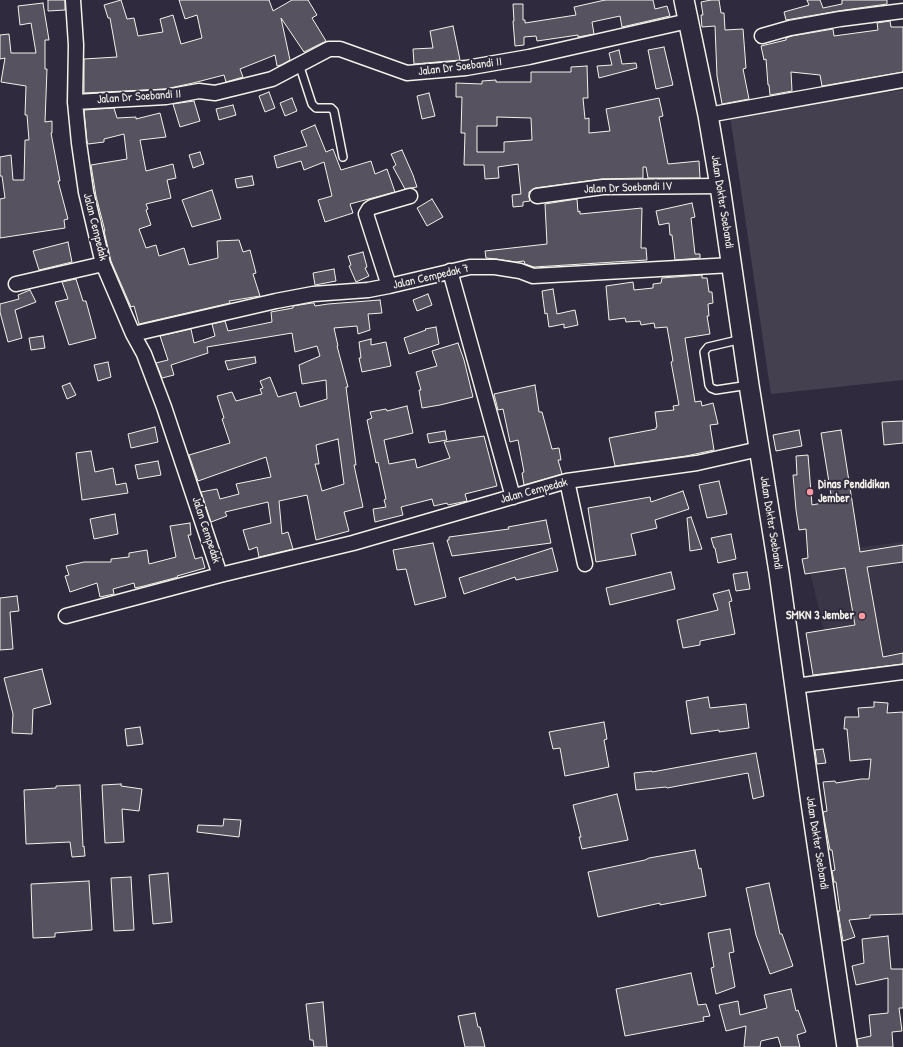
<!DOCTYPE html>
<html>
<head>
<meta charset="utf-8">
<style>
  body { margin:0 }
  canvas { display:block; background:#2f2a3d }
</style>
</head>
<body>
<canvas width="903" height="1047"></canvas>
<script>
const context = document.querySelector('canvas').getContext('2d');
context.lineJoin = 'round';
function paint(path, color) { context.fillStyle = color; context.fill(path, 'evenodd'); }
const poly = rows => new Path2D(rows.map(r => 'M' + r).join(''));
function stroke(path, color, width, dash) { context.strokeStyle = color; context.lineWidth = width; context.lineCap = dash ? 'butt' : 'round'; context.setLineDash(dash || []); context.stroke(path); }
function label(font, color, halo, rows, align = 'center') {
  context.font = font + ' "Patrick Hand",sans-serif'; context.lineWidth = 4; context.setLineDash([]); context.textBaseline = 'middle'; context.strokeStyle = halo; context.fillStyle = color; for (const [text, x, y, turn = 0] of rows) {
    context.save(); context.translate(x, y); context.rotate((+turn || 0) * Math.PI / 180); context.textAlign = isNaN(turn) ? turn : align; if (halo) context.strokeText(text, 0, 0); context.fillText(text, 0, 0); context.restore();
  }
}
const built = poly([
  [903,542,903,678,836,681,806,554]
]);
const green = poly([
  [903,90,903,380,771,394,730,115]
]);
const building = poly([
  [48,0,65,0,65,10,48,11,48,0],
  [121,0,127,19,134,18,138,36,163,32,160,19,173,15,181,44,202,38,197,15,185,19,179,0,269,0,273,11,292,0,308,0,317,15,312,18,326,41,304,52,281,18,290,60,281,65,277,66,275,55,240,69,243,77,226,82,224,75,193,83,165,89,84,93,84,59,117,57,110,18,108,18,104,5,121,0],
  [605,0,653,0,655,9,667,6,670,16,622,27,620,16,592,22,594,34,578,37,578,35,537,41,536,36,524,37,524,45,515,46,513,21,514,21,513,4,523,4,523,20,525,20,525,23,576,15,574,7,605,0],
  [711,0,719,0,721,13,724,13,725,30,743,29,746,68,743,69,749,99,722,104,717,76,715,26,702,27,701,15,703,15,701,2,711,0],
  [807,0,820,0,823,8,842,4,842,0,887,0,887,4,838,11,786,20,784,12,809,5,807,0],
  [43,3,49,40,45,40,45,69,47,69,45,122,52,121,52,133,51,133,60,181,58,181,68,219,64,220,65,228,0,238,0,199,5,198,2,176,0,176,0,157,11,155,13,180,24,180,25,140,29,140,27,115,25,115,26,86,1,82,5,58,0,59,0,35,9,34,11,53,36,53,31,23,20,25,18,6,43,3],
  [890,21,891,27,903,27,903,72,822,86,820,75,791,72,792,91,770,95,769,85,768,85,766,59,764,60,761,46,786,40,786,38,792,36,833,29,834,36,878,30,877,23,890,21],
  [453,26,460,60,414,64,413,49,433,48,430,31,453,26],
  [664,47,673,85,656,89,648,50,664,47],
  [619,50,622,64,636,63,637,68,599,78,597,66,612,65,609,53,619,50],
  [587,66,588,98,583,98,585,119,589,118,589,133,610,131,606,109,659,98,663,116,659,117,668,164,699,161,700,178,648,178,646,167,643,167,643,178,602,179,535,188,529,192,529,197,530,201,523,202,523,206,513,207,512,195,521,194,518,164,498,167,499,178,485,179,484,165,464,165,465,133,461,133,462,97,456,97,456,83,482,84,482,81,496,80,496,82,531,82,531,72,571,72,571,67,587,66],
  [497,117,531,118,532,140,504,142,504,152,477,152,477,126,497,126,497,117],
  [269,92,275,108,265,112,259,96,269,92],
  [429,93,435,116,422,119,417,96,429,93],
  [292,98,297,111,285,116,280,103,292,98],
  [194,101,200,121,180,127,173,104,194,101],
  [233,105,236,115,219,120,216,109,233,105],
  [114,108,117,118,136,117,136,119,160,113,166,137,140,140,146,171,173,164,176,178,167,180,171,198,146,204,148,209,146,210,151,225,139,229,146,248,156,245,159,256,184,248,189,265,218,258,217,241,239,240,243,252,250,250,256,273,253,274,260,296,229,301,230,303,139,324,134,306,131,307,111,261,104,231,105,231,96,196,91,165,127,159,124,134,104,139,104,142,88,144,87,142,84,110,114,108],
  [315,125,326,152,333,149,341,170,371,161,375,174,387,169,395,192,350,204,353,213,325,222,318,200,332,196,324,162,304,170,301,161,277,168,274,156,307,146,301,131,315,125],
  [402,150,413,175,417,187,405,189,393,167,396,165,391,154,402,150],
  [200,152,204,164,193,168,189,155,200,152],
  [252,176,254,185,237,188,235,179,252,176],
  [212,190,221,219,192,227,182,200,212,190],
  [432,199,443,217,427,226,417,208,432,199],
  [577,199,578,212,580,211,580,214,642,208,641,248,646,248,647,260,534,267,525,264,524,261,516,262,496,259,486,258,485,251,547,244,545,204,577,199],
  [692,203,695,217,691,218,695,254,700,254,700,258,675,260,672,235,670,235,669,223,659,225,656,211,692,203],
  [68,242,72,262,39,270,33,251,68,242],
  [363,252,367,267,365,268,369,276,356,282,349,266,351,265,348,256,363,252],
  [334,269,336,281,315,285,313,273,334,269],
  [702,275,702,278,707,278,709,292,712,292,713,303,708,304,709,316,707,316,710,334,685,338,695,402,701,401,702,406,713,403,718,424,710,425,714,450,686,456,615,466,609,438,656,429,656,427,657,427,655,412,674,410,673,406,679,405,671,362,673,361,667,327,655,328,654,323,641,325,640,321,626,322,625,318,609,320,606,286,633,282,634,290,653,288,653,284,661,283,662,278,702,275],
  [76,279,83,301,86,301,96,338,69,345,55,302,68,299,62,282,76,279],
  [553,289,557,314,575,310,578,325,564,328,564,324,549,327,547,313,545,314,542,291,553,289],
  [30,290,36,302,15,310,22,338,8,342,0,312,0,304,19,299,18,295,30,290],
  [428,294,432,305,417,311,413,300,428,294],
  [380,300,382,313,368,314,370,330,358,334,357,326,334,328,338,346,337,346,348,387,346,387,356,465,354,465,363,507,344,512,349,531,316,540,307,495,279,501,282,534,288,532,293,549,259,557,257,547,249,550,243,530,271,523,268,502,225,512,227,516,211,522,201,492,217,489,220,499,239,494,236,484,271,477,266,457,198,481,189,455,230,443,222,419,224,418,217,396,232,392,236,401,262,394,260,389,263,388,260,381,270,377,278,397,296,392,300,407,327,399,326,380,302,384,299,365,320,356,317,346,295,352,292,333,207,347,208,353,171,365,174,375,162,378,156,363,168,360,160,336,191,329,194,343,215,336,212,324,225,321,228,331,272,322,271,312,293,308,293,306,312,303,314,303,315,306,328,304,380,300],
  [338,439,344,484,322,491,315,464,319,464,316,445,338,439],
  [436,327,439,344,409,354,404,338,426,330,425,329,436,327],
  [43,336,45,348,31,350,29,338,43,336],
  [371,339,371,345,386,342,391,366,362,372,359,358,361,358,359,342,371,339],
  [458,343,464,360,473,397,440,405,422,408,419,390,421,390,416,372,437,366,432,351,458,343],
  [255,357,256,363,228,370,225,361,255,357],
  [108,362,111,377,98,381,94,365,108,362],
  [70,383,76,395,67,399,62,386,70,383],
  [535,385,539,412,542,412,552,449,559,448,561,460,558,460,562,474,524,485,522,473,524,472,518,440,510,442,503,409,498,410,494,394,535,385],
  [407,406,413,433,384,440,389,464,415,459,417,468,450,458,444,442,484,436,497,486,465,494,467,501,448,505,447,503,434,506,432,499,401,507,403,515,375,522,373,509,386,507,384,500,386,499,378,462,376,463,367,420,372,418,370,412,386,409,387,411,407,406],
  [903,421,903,443,884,445,882,422,903,421],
  [155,427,158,442,131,448,128,434,155,427],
  [799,430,802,446,776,451,773,435,799,430],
  [841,430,860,552,903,545,903,562,867,567,883,657,903,653,903,664,813,675,806,633,855,625,845,568,805,574,802,559,808,558,806,529,799,530,796,510,793,475,797,475,796,456,808,455,812,505,832,501,821,433,841,430],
  [445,431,447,440,429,443,427,434,445,431],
  [91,451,95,472,113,468,116,485,126,483,128,493,82,500,76,453,91,451],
  [158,461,161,475,138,479,135,465,158,461],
  [719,481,727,514,707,518,699,485,719,481],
  [683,491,689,509,655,520,657,528,631,534,636,555,596,562,588,508,650,497,651,502,683,491],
  [115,514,118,534,94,539,90,519,115,514],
  [691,517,702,549,690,551,687,518,691,517],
  [546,520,551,543,452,556,447,540,449,540,449,537,509,529,508,527,546,520],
  [190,523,191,535,188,535,195,559,202,557,205,568,177,576,178,577,144,586,135,588,134,583,113,589,114,594,100,597,97,583,70,592,65,576,69,575,66,566,84,562,111,562,111,559,129,557,129,553,147,550,149,564,176,557,170,526,190,523],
  [731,534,736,559,718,563,715,548,714,548,711,538,731,534],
  [433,543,446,597,415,605,406,569,397,570,393,550,433,543],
  [552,548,558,571,516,580,515,577,464,594,459,578,552,548],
  [671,572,675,589,610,605,606,588,671,572],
  [747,572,750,589,736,591,733,574,747,572],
  [729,590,732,601,729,602,735,634,700,641,700,645,683,648,677,620,718,610,713,594,729,590],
  [17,596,19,611,10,612,13,649,0,650,0,598,17,596],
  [42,669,51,704,33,709,32,734,12,733,13,714,4,678,42,669],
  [708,697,710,708,746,704,749,728,719,732,719,730,691,734,686,701,708,697],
  [874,702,888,703,887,713,903,712,903,914,870,915,870,918,849,920,855,937,843,941,838,911,840,911,836,882,834,882,832,871,835,870,832,850,830,850,823,812,827,811,823,782,835,781,836,783,861,779,869,779,871,759,850,761,847,729,844,729,845,717,859,717,858,708,874,707,874,702],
  [604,722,607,739,604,740,609,767,565,776,560,748,553,749,549,732,604,722],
  [140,727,143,744,127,746,125,729,140,727],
  [823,749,826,763,817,764,815,750,823,749],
  [756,753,764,796,753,799,748,773,667,788,666,787,636,790,634,773,652,771,652,772,756,753],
  [121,784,121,786,142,789,139,811,122,809,124,842,105,843,102,785,121,784],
  [80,785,83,847,84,846,85,856,72,857,70,842,26,844,24,790,56,788,56,786,80,785],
  [617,794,628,840,582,849,579,837,581,837,573,805,617,794],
  [224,819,241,820,239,837,197,832,198,825,223,826,224,819],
  [695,850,699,869,701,868,706,896,660,905,660,903,598,917,588,872,645,860,649,858,695,850],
  [168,873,172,922,153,924,149,875,168,873],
  [131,877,134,930,114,931,111,878,131,877],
  [89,881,92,930,55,933,55,937,33,938,31,884,89,881],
  [769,883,780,934,782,934,793,966,770,974,756,935,746,888,769,883],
  [730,929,734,952,729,953,735,987,716,994,711,968,714,967,708,933,730,929],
  [888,936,891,969,903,969,903,1008,899,1008,902,1031,892,1032,893,1047,858,1047,857,1039,871,1036,869,1015,888,1013,888,978,856,985,852,966,864,963,862,939,888,936],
  [691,973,698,1005,706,1004,710,1016,703,1017,704,1021,625,1036,616,989,691,973],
  [791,989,796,1011,798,1010,806,1032,797,1035,800,1047,781,1047,778,1037,761,1041,760,1047,744,1047,746,1026,726,1031,719,1005,738,1001,740,1015,767,1008,764,995,791,989],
  [323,1002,327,1047,314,1047,313,1040,310,1040,306,1004,323,1002],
  [475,1013,478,1027,480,1027,485,1047,465,1047,458,1016,475,1013]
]);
const lane = poly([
  [299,64,312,104,316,108,331,108,334,111,343,157],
  [742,339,708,347,704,352,709,385,711,388,716,390,749,385]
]);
const street = poly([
  [73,0,76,45,75,102,79,143,86,192,103,264,133,334,144,354,164,407,220,575],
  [762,36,790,28,840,19,903,11],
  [75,102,166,97,199,91,215,93,272,79,329,49,340,49,407,73,466,68,529,57,688,21],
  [708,115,903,80],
  [537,196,603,187,720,186],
  [450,271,513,497],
  [16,284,103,264],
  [389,286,366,214,369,209,372,207,410,196],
  [133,334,276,301,313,294,368,290,389,286,470,267,495,267,520,271,533,276,732,265],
  [567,481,585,564],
  [66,616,220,575,353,543,567,481,697,463,759,449],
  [795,686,903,672]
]);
const secondary = poly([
  [684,0,708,115,720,186,749,385,779,572,811,803,847,1047]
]);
const markers = [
  [810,492,4,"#ff9aa2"],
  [862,616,4,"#ff9aa2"]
];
const streetNames = [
  ["Jalan Dr Soebandi II",460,67,-7],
  ["Jalan Dr Soebandi II",139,97,-4],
  ["Jalan Dr Soebandi IV",628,188,-2],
  ["Jalan Dokter Soebandi",722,202,81],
  ["Jalan Cempedak",95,227,76],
  ["Jalan Cempedak 7",431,277,-13],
  ["Jalan Cempedak",534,491,-15],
  ["Jalan Dokter Soebandi",771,523,81],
  ["Jalan Cempedak",206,530,72],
  ["Jalan Dokter Soebandi",817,843,81]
];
const poiNames = [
  ["Dinas Pendidikan",818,485],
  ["Jember",818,499],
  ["SMKN 3 Jember",854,616,"right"]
];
paint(built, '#3b3647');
paint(green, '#454050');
paint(building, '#56525f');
stroke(building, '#f4f1e8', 1);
stroke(lane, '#f4f1e8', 10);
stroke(street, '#f4f1e8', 17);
stroke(secondary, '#f4f1e8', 22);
stroke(lane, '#2f2a3d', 7);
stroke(street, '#2f2a3d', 14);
stroke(secondary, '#2f2a3d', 19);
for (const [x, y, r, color] of markers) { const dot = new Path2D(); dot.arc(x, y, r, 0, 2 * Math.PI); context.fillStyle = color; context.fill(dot); stroke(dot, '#2f2a3d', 1.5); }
label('12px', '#f4f1e8', '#2f2a3d', streetNames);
label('bold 12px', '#f4f1e8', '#2f2a3d', poiNames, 'left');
</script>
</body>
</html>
